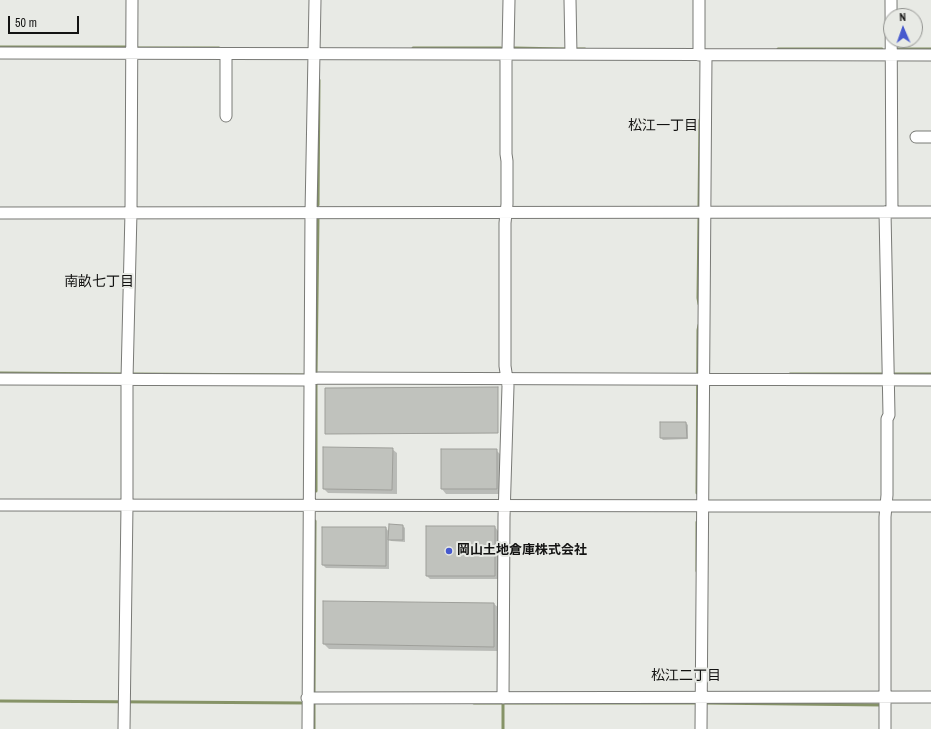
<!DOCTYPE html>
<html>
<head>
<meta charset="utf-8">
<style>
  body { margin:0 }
  #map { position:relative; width:931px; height:729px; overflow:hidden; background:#e8eae5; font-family:"Archivo Narrow",sans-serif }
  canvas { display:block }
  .north { position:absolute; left:883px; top:8px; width:40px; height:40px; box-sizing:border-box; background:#e8eae5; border:1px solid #939491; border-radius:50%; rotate:358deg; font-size:11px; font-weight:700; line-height:16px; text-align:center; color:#131312 }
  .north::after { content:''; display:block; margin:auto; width:14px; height:18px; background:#4659ce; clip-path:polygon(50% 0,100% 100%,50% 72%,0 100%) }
  .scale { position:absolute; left:8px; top:16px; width:71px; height:18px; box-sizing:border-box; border:2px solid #131312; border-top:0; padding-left:5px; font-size:12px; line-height:14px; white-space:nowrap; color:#131312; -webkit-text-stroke:3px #e8eae5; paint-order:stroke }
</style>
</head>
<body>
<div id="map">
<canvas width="931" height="729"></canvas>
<div class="north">N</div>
<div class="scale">50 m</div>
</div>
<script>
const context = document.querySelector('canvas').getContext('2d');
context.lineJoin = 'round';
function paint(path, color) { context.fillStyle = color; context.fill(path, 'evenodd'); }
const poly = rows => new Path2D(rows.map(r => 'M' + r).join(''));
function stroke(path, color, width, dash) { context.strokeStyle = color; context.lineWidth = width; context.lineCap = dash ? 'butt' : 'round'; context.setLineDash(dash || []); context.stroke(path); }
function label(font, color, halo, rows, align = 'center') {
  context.font = font + ' "Archivo Narrow","Noto Sans JP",sans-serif'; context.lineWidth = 4; context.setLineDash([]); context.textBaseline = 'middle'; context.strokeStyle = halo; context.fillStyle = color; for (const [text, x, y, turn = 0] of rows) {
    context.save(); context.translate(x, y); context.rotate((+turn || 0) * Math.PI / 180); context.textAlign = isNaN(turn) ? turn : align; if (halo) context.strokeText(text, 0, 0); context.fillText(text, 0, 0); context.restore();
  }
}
const shadow = poly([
  [498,389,498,433,326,434],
  [686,423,688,425,688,439,663,440,661,438],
  [392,449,397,453,397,494,328,493,324,489],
  [496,450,501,455,501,494,446,494,442,489],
  [390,525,403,526,405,528,405,542,391,541,389,539,389,569,326,568,323,565,323,528,386,528,389,532],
  [495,527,498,531,498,579,430,579,427,576],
  [494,604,499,608,498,651,329,649,324,644]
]);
const stream = poly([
  [0,47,126,47],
  [136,48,219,48],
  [413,48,501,48],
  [513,48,566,49],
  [576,49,585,49],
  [778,49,882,49],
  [897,49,931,49],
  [318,205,319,80],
  [699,206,700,120],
  [699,218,698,298,699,304],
  [0,373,124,374],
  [130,374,304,375],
  [790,374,931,374],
  [316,375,318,218],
  [316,491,316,381],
  [697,493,698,330,699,325],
  [697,571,697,522],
  [314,695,315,521],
  [0,701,306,703],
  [474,703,698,703],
  [503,703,503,729],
  [704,703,882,705],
  [314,729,314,701]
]);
const building = poly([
  [498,387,498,433,325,434,325,388,498,387],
  [660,422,686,422,687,438,660,438,660,422],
  [323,447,393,448,392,490,323,489,323,447],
  [441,449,497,449,497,489,441,489,441,449],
  [389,524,403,525,403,540,388,540,389,524],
  [426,526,495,526,495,576,426,576,426,526],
  [322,527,386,527,386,566,322,565,322,527],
  [323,601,494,603,494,647,323,644,323,601]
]);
const minor = poly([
  [570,0,571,54],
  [891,0,892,212],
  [0,53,931,55],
  [226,54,226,116],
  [699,55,699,0],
  [916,137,931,137],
  [885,212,889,415,887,419,887,495,885,517,885,729],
  [0,213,931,212],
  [0,379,304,380,319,378,931,380],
  [0,505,931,506],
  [307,698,931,697],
  [503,698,504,517,508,386,505,366,505,223,507,204,507,161,506,154,506,60,508,50,509,0],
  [124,729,127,505,127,379,131,212,132,0],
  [308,729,311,213,315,0],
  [701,729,706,55]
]);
const markers = [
  [449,551,4,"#4659ce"]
];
const poiNames = [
  ["岡山土地倉庫株式会社",457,551]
];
const neighbourhoodNames = [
  ["松江一丁目",663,126],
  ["南畝七丁目",99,282],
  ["松江二丁目",686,676]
];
paint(shadow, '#0003');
stroke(stream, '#869367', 3);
paint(building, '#c0c2bd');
stroke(building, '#9e9f9a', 1);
stroke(minor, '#797a76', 13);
stroke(minor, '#fff', 11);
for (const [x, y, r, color] of markers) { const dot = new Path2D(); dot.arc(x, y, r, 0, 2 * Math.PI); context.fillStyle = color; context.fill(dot); stroke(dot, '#e8eae5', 1.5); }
label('bold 13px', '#131312', '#e8eae5', poiNames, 'left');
label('14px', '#131312', '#e8eae5', neighbourhoodNames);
</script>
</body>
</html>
